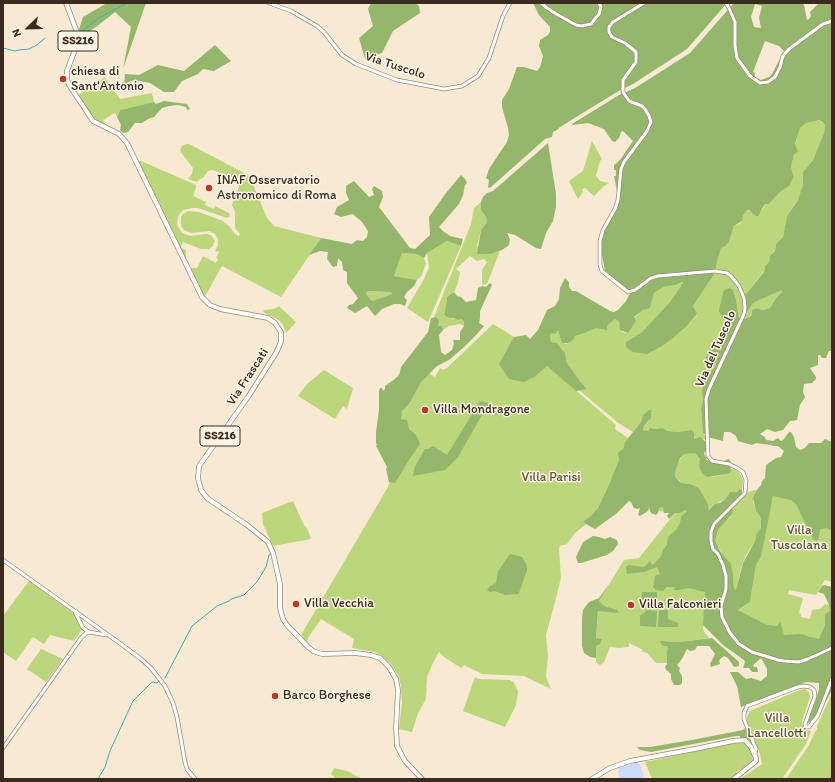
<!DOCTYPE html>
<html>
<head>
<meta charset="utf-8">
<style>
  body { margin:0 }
  #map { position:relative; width:835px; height:782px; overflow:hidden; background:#f7e9d2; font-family:Itim,sans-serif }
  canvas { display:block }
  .frame { position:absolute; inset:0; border:4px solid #3b2a1e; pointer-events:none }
  .north { position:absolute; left:8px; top:8px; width:40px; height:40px; -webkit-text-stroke:3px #fcf5e5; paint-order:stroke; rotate:247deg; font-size:11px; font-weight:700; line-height:16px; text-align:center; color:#3b2a1e }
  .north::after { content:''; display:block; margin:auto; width:14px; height:18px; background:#3b2a1e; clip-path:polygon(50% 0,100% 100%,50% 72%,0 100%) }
</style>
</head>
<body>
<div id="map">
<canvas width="835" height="782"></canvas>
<div class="frame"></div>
<div class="north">N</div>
</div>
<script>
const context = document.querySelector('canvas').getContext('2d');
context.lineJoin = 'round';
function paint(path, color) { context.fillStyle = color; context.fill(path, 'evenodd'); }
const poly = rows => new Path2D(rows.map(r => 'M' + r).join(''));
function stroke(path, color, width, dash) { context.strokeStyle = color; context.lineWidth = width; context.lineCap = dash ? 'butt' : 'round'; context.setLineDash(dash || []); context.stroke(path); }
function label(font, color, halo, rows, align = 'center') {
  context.font = font + ' Itim,sans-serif'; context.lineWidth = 3; context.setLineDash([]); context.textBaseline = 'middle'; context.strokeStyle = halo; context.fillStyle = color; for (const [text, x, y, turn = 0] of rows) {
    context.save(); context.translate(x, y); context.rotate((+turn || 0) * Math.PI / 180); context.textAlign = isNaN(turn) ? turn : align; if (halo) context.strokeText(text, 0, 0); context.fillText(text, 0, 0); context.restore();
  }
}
const built = poly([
  [638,762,641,767,644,779,619,779,618,767]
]);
const green = poly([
  [105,77,120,99,152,93,154,102,120,110,117,117,115,113,103,120,106,125,96,120,92,116,77,96],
  [819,120,825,125,824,133,813,160,803,172,803,185,800,196,787,216,783,237,775,247,775,251,770,256,769,262,765,266,764,271,745,295,749,309,753,303,782,290,782,292,776,298,770,308,763,310,757,308,752,310,752,314,750,316,745,319,739,319,736,299,733,290,723,292,719,309,719,312,724,319,724,326,717,341,713,344,707,353,716,363,715,367,708,375,704,384,703,393,703,399,701,409,703,431,706,438,705,440,704,439,695,439,695,435,688,431,679,432,668,431,665,429,657,429,651,428,648,431,643,430,644,426,649,421,651,410,649,410,643,415,641,422,633,432,617,422,579,390,585,388,567,363,565,353,557,343,551,342,550,335,552,333,554,333,558,330,560,336,565,344,568,343,573,340,575,336,585,333,596,328,608,328,608,325,615,319,619,322,622,332,628,333,632,325,635,323,634,318,643,310,650,307,654,293,664,287,676,285,683,282,683,283,669,303,642,332,626,342,673,338,686,327,697,315,693,306,715,273,717,262,721,248,729,242,734,226,741,223,743,216,746,211,763,210,765,204,769,204,780,192,789,186,794,177,791,167,794,155,796,153,797,149,795,145,800,128,806,123],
  [592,141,602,159,600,161,596,176,600,181,609,183,604,186,594,196,587,190,586,188,582,189,583,192,578,199,569,181,583,171],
  [186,144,189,144,246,174,252,182,267,218,274,226,321,238,281,297,222,266,204,298,190,268,197,268,203,256,216,263,218,259,216,258,219,252,215,251,218,245,218,239,215,234,210,231,192,233,185,231,181,226,181,217,183,214,188,211,199,212,223,221,229,226,235,234,239,236,240,234,235,228,235,212,232,205,239,187,235,179,213,170,208,171,203,178,200,179,197,182,188,179,192,174,193,168,180,151,182,146],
  [141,161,196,185,196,188,193,196,206,202,205,205,209,207,214,209,215,206,229,213,230,216,227,218,198,208,192,208,183,210,178,216,177,225,182,233,190,236,206,234,211,235,215,241,212,247,209,249,201,249,183,242,181,248,186,250,186,261,138,162],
  [481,202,481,210,486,217,487,222,481,230,477,246,491,254,500,251,487,284,482,285,482,270,487,262,484,259,477,261,470,256,456,269,460,272,458,283,454,292,447,297,446,306,444,315,449,318,461,319,464,322,464,326,460,324,449,326,443,330,442,326,438,326,436,317,434,317,471,224,474,208],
  [447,241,461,246,428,322,407,308,424,279,429,267,427,253],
  [402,253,416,254,424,258,426,263,422,275,417,280,394,276],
  [367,291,391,292,392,294,372,301,366,294],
  [279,306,296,322,286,333,283,325,279,320,266,314,263,311,264,310,274,309],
  [493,324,514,337,616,425,615,429,628,438,625,442,625,446,612,476,611,480,598,508,586,524,575,533,567,544,560,546,559,549,561,578,555,602,546,635,548,656,546,677,551,689,524,676,482,674,464,665,461,668,444,657,439,652,433,663,427,677,426,699,418,713,412,732,399,729,402,703,401,686,399,677,391,664,383,657,375,652,352,648,354,639,321,619,308,638,307,643,301,635,388,487,390,479,384,393,431,333,432,342,430,374,435,377,440,368,443,370,447,368],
  [324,370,353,388,347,409,343,406,335,419,298,396,307,384],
  [692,453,695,453,700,459,702,473,712,477,728,474,731,472,730,468,737,471,741,475,743,481,742,490,739,489,737,492,729,494,726,498,713,506,709,510,708,504,699,488,686,483,682,483,675,476,675,468,681,458,685,454],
  [780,471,832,515,832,582,825,580,816,595,789,590,788,594,803,598,799,613,801,614,801,617,810,619,812,610,820,609,825,604,832,606,832,639,801,655,733,614,750,602,756,565,761,557,768,516],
  [755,490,756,491,753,501,756,511,761,518,761,528,756,534,755,541,746,555,741,568,736,591,734,589,733,575,715,540,716,532,720,526,730,517,732,508,736,503,747,492],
  [293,501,303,523,305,527,307,528,311,539,273,546,263,524,262,513],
  [646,502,688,507,706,592,703,629,705,633,709,638,679,642,661,641,668,647,667,651,667,663,656,663,647,653,641,651,643,650,629,643,629,647,619,648,610,647,604,662,600,665,596,662,596,639,599,601,624,560,639,558,675,513,652,510],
  [29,581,79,617,82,625,82,629,74,641,50,635,44,644,33,637,16,661,3,652,3,616],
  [41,649,63,659,46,682,27,669],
  [475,677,479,679,510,680,512,682,513,681,518,691,516,705,505,727,463,711],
  [805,689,809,692,810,697,802,721,803,726,806,729,811,731,806,744,782,779,740,779,762,764,760,754,747,721,747,717,750,711,797,691],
  [832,693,832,779,786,779,809,745,816,730,817,730,817,726],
  [740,742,745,743,751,750,753,760,752,762,737,772,737,774,730,779,652,779,645,762],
  [334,768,347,771,362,779,336,779,331,774]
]);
const forest = poly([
  [107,3,146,3,123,69,131,27,115,12,96,27,81,36,79,29,83,17],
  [371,3,416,3,419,6,420,13,393,31,382,53,365,59,359,38,373,26,368,9],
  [533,3,727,3,687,49,633,84,617,92,560,127,557,130,553,132,552,137,545,139,491,187,488,188,489,180,486,178,489,169,507,142,509,135,508,128,502,107,502,100,509,89,517,67,524,67,537,71,540,67,543,56,539,46,540,40,548,35,550,31,550,27,539,15],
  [734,3,802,3,804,5,807,20,809,19,811,16,810,12,819,3,832,3,832,351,829,351,826,358,822,358,820,355,818,355,818,365,810,368,816,377,816,379,812,383,804,384,803,392,805,397,800,405,797,420,790,421,783,430,775,432,767,429,760,434,765,437,766,440,773,441,778,438,781,441,783,440,789,432,791,432,794,437,796,447,800,450,805,448,809,443,821,443,825,439,832,442,832,531,827,528,820,529,819,538,816,541,813,539,796,504,791,500,773,496,761,557,756,565,750,602,738,610,767,625,777,626,780,622,784,635,803,634,807,636,819,639,825,625,825,614,830,611,829,605,824,594,818,592,822,586,824,585,832,587,832,693,831,692,819,714,813,719,809,723,807,722,808,716,810,715,815,702,819,689,819,683,806,682,741,707,737,686,730,672,738,672,746,679,751,678,761,681,767,676,767,669,762,659,760,659,753,665,754,667,757,667,758,672,752,672,749,668,743,668,745,662,744,660,723,645,703,625,705,592,688,588,680,590,675,590,674,587,667,587,663,591,655,590,655,588,653,588,655,576,660,574,657,567,644,572,627,574,626,567,629,565,642,567,645,566,650,561,652,565,653,565,661,556,663,550,667,545,668,537,676,530,680,523,681,517,687,511,686,510,680,513,675,513,669,519,667,516,669,513,664,513,663,507,659,508,658,513,656,515,651,513,649,508,648,511,640,516,638,515,640,508,637,509,634,508,631,502,629,501,616,514,595,529,584,523,584,521,591,516,598,508,611,480,612,476,619,460,618,453,624,448,625,442,641,422,643,415,649,410,651,410,651,418,644,426,643,430,648,431,650,428,657,429,662,428,668,431,679,432,692,430,695,435,694,438,697,439,699,437,701,437,708,445,708,449,704,453,707,460,718,464,728,459,730,460,731,472,728,474,707,477,702,473,699,466,700,459,695,453,685,454,680,458,675,472,675,476,679,481,682,483,690,484,699,488,708,504,709,510,715,504,720,503,726,498,730,492,737,492,739,489,742,490,742,494,730,505,733,510,732,514,718,530,715,540,720,551,731,564,733,575,734,589,736,590,743,563,755,541,756,534,761,528,761,518,756,511,753,498,756,491,761,485,762,481,765,478,766,465,776,458,781,457,784,451,778,446,773,446,771,445,756,443,752,445,741,442,738,441,736,436,730,432,724,432,723,441,711,438,703,433,701,409,703,399,702,390,708,375,715,367,716,363,713,361,711,363,708,362,706,357,711,346,717,341,724,326,724,319,719,312,719,309,723,292,726,289,730,288,733,290,736,299,739,318,745,319,751,316,752,314,752,310,757,308,763,310,770,308,776,298,782,292,782,290,753,303,748,311,746,312,743,309,743,301,745,295,764,272,765,266,769,262,770,256,775,251,776,244,783,237,787,216,798,200,803,185,803,172,813,160,824,133,825,125,821,121,819,120,806,123,800,128,795,144,798,151,794,155,791,167,794,177,789,186,780,192,769,204,765,204,758,216,756,216,749,210,746,211,743,216,742,221,734,226,729,242,725,246,721,248,717,262,715,273,693,306,697,314,686,327,673,338,662,346,647,354,633,352,626,347,626,342,642,332,669,303,683,283,682,282,676,285,664,287,654,293,650,308,643,310,634,317,636,321,628,333,620,330,619,322,615,319,608,325,607,330,596,328,585,333,575,336,573,340,568,343,562,343,558,330,555,334,552,333,550,335,551,342,557,343,565,353,567,363,586,389,576,391,547,366,534,377,524,382,509,379,499,364,514,337,526,335,530,339,538,330,547,310,555,306,559,299,560,288,565,278,569,282,569,287,572,291,576,291,610,311,614,312,618,310,626,301,629,295,630,295,627,290,605,271,601,249,602,234,617,208,619,201,614,176,616,176,616,170,614,170,614,165,620,160,633,141,623,131,621,132,619,138,615,142,612,141,604,129,588,123,572,125,572,124,619,95,635,88,690,53],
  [755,4,762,6,759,18,761,28,754,27,751,17],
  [765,41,779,46,784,51,772,74,769,77,761,80,755,77,755,73,753,72],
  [215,45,231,61,214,71,203,69,198,74,182,81,174,92,164,92,150,83,134,80,124,84,125,74,139,75,158,65,184,71],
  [164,101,187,104,190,109,187,110,186,107,178,105,169,106,162,108,154,117,148,119,142,123,135,123,128,132,123,133,120,130,121,125,117,117,120,110,154,102,156,104],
  [548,143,556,194,556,207,553,221,546,233,541,249,536,248,515,235,507,233,510,239,509,245,502,250,491,254,477,254,481,230,487,222,486,217,481,210,481,202,483,197,487,193,493,191],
  [461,175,465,179,467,183,465,185,463,195,459,204,439,227,443,231,450,236,463,239,461,246,447,241,427,253,424,258,416,254,402,253,394,276,417,280,414,286,407,292,404,297,407,300,405,306,400,304,394,304,382,309,375,316,367,306,355,313,347,308,349,305,353,304,358,298,347,283,347,272,343,270,342,262,338,258,337,266,333,267,327,259,328,252,320,251,309,255,321,238,352,244,357,240,363,241,367,237,368,231,362,222,353,214,341,217,334,214,337,207,349,200,346,193,346,186,354,181,369,197,374,195,372,189,374,186,382,191,383,197,379,207,410,248,415,249,430,235,429,217,446,193],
  [367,291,391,292,392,294,372,301,366,294],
  [490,283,492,285,480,311,480,318,479,323,484,326,477,334,463,348,449,360,437,366,421,382,409,404,402,411,401,419,407,420,409,429,416,435,420,444,409,460,395,483,389,482,386,469,387,467,376,446,377,445,376,443,376,432,379,410,379,391,380,388,382,388,383,391,385,389,385,386,399,376,401,367,428,332,431,318,436,317,439,321,438,326,442,326,443,330,439,335,441,352,445,355,452,350,454,343,453,340,460,340,460,332,464,326,464,322,461,319,458,320,454,318,449,318,444,315,446,306,447,297,454,292,457,296,461,297,466,302,476,300,478,288,482,286,486,287],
  [480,401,488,403,490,407,499,411,499,415,483,413,458,457,445,470,413,476,415,466,425,449,428,449,433,446,447,455],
  [593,536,599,537,605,539,610,537,617,540,618,544,613,551,607,555,581,563,578,563,576,557,583,542],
  [510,554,522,557,527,566,527,570,519,593,518,594,505,595,495,591,490,592,487,590,490,586,496,583,498,571],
  [610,583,599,601,604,606,617,610,619,613,598,611,596,638,602,639,600,644,596,646,596,658,590,657,584,653,582,646,582,618,583,610,589,602,599,598],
  [642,592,657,592,657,607,646,608,644,603,641,600],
  [646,610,657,611,656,627,640,626,640,616,644,613],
  [660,610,668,610,668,619,678,623,678,627,658,627,659,611],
  [712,638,739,662,739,666,734,667,728,658,724,656,719,660,720,664,711,667,710,664,715,654,709,646,697,646,695,650,690,651,687,649,682,659,677,665,680,668,679,671,682,676,682,683,680,685,674,685,671,679,671,674,666,670,665,667,667,664,667,651,668,647,662,645,660,641,679,642],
  [745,728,751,742,747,739,740,738,740,736,736,736,651,752,640,750,637,747,650,747,692,740,743,730]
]);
const stream = poly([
  [82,31,99,18,127,3],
  [3,48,15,51,19,50,29,49,37,45,45,38],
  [165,678,192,626,217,606,229,601,231,599,244,595,256,583,260,577,266,567,269,555,271,554],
  [98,779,105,767,110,751,133,701,152,682,157,683,159,681]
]);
const minor = poly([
  [269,3,291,11,317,26,324,32,342,55,356,64,397,80,444,89,462,86,478,76,489,58,503,16,510,3],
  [541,3,547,8,558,15,576,25,582,26,591,24,599,14,601,7,599,3],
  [644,3,613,22,609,27,609,32,612,37,625,43,636,52,636,62,623,80,623,92,629,101,642,106,645,109,649,116,651,122,647,131,624,162,621,169,618,200,615,209,603,230,600,241,600,265,602,271,628,292,635,290,651,278,658,276,715,271,727,273,731,276,739,286,744,298,745,308,744,314,709,389,706,399,708,456,712,461,729,464,737,468,743,472,746,480,745,493,714,524,711,532,711,541,713,549,718,554,723,565,726,576,726,589,721,606,722,617,730,633,739,644,752,652,778,660,784,661,799,662,808,659,832,648],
  [726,3,729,8,735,22,735,46,737,58,750,76,760,83,768,82,775,77,780,67,783,56,789,49,823,24,832,21],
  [3,560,121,644,141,659,151,668,165,686,173,703,177,717,185,762,187,769,195,779],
  [75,612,83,628,89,632,106,635],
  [3,748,81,638,86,633,90,632],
  [755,754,756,749,744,719,744,713,747,706,798,687,804,686,810,687,814,690,815,696,805,724,806,727,809,727,818,715,832,679]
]);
const major = poly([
  [66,3,78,35,76,47,67,71,67,79,69,85,93,121,119,134,127,143,202,297,210,305,220,309,268,318,275,323,281,332,281,342,276,353,248,397,199,466,198,478,201,490,207,498,247,525,268,542,273,553,280,584,280,608,283,619,287,625,307,646,313,651,322,654,355,653,371,655,380,658,389,667,396,679,398,690,396,728,397,746,405,761,422,779],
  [592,779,610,768,630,761,700,748,733,741,745,740,751,747,756,758,756,761,734,779]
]);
const markers = [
  [63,79,4,"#c8321e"],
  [209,188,4,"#c8321e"],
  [425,410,4,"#c8321e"],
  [296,604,4,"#c8321e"],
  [631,605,4,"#c8321e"],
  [275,696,4,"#c8321e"]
];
const shields = [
  [78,41,40],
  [220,436,40]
];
const shieldNames = [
  ["SS216",78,41],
  ["SS216",220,436]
];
const streetNames = [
  ["Via Tuscolo",395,66,18],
  ["Via del Tuscolo",716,349,-66],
  ["Via Frascati",248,377,-57]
];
const poiNames = [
  ["chiesa di",71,72],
  ["Sant'Antonio",71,87],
  ["INAF Osservatorio",217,181],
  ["Astronomico di Roma",217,196],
  ["Villa Mondragone",433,410],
  ["Villa Vecchia",304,604],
  ["Villa Falconieri",639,605],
  ["Barco Borghese",283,696]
];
const parkNames = [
  ["Villa Parisi",551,478],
  ["Villa",799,531],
  ["Tuscolana",799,546],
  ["Villa",777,719],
  ["Lancellotti",777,734]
];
paint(built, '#ccdbf9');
paint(green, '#bcd67b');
paint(forest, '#95b76b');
stroke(stream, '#3fabbe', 1);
stroke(minor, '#998a78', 4.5);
stroke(major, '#998a78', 5.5);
stroke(minor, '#fff', 3);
stroke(major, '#fff', 4);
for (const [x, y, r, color] of markers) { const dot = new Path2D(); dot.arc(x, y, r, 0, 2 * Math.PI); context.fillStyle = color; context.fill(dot); stroke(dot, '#fcf5e5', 1.5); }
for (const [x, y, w] of shields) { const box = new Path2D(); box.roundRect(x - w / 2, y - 10, w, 20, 3); context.fillStyle = '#fcf5e5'; context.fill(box); stroke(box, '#3b2a1e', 1); }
label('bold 12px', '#3b2a1e', null, shieldNames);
label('13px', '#3b2a1e', '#fcf5e5', streetNames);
label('13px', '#3b2a1e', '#fcf5e5', poiNames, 'left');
label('13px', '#5b5535', '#fcf5e5', parkNames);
</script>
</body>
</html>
